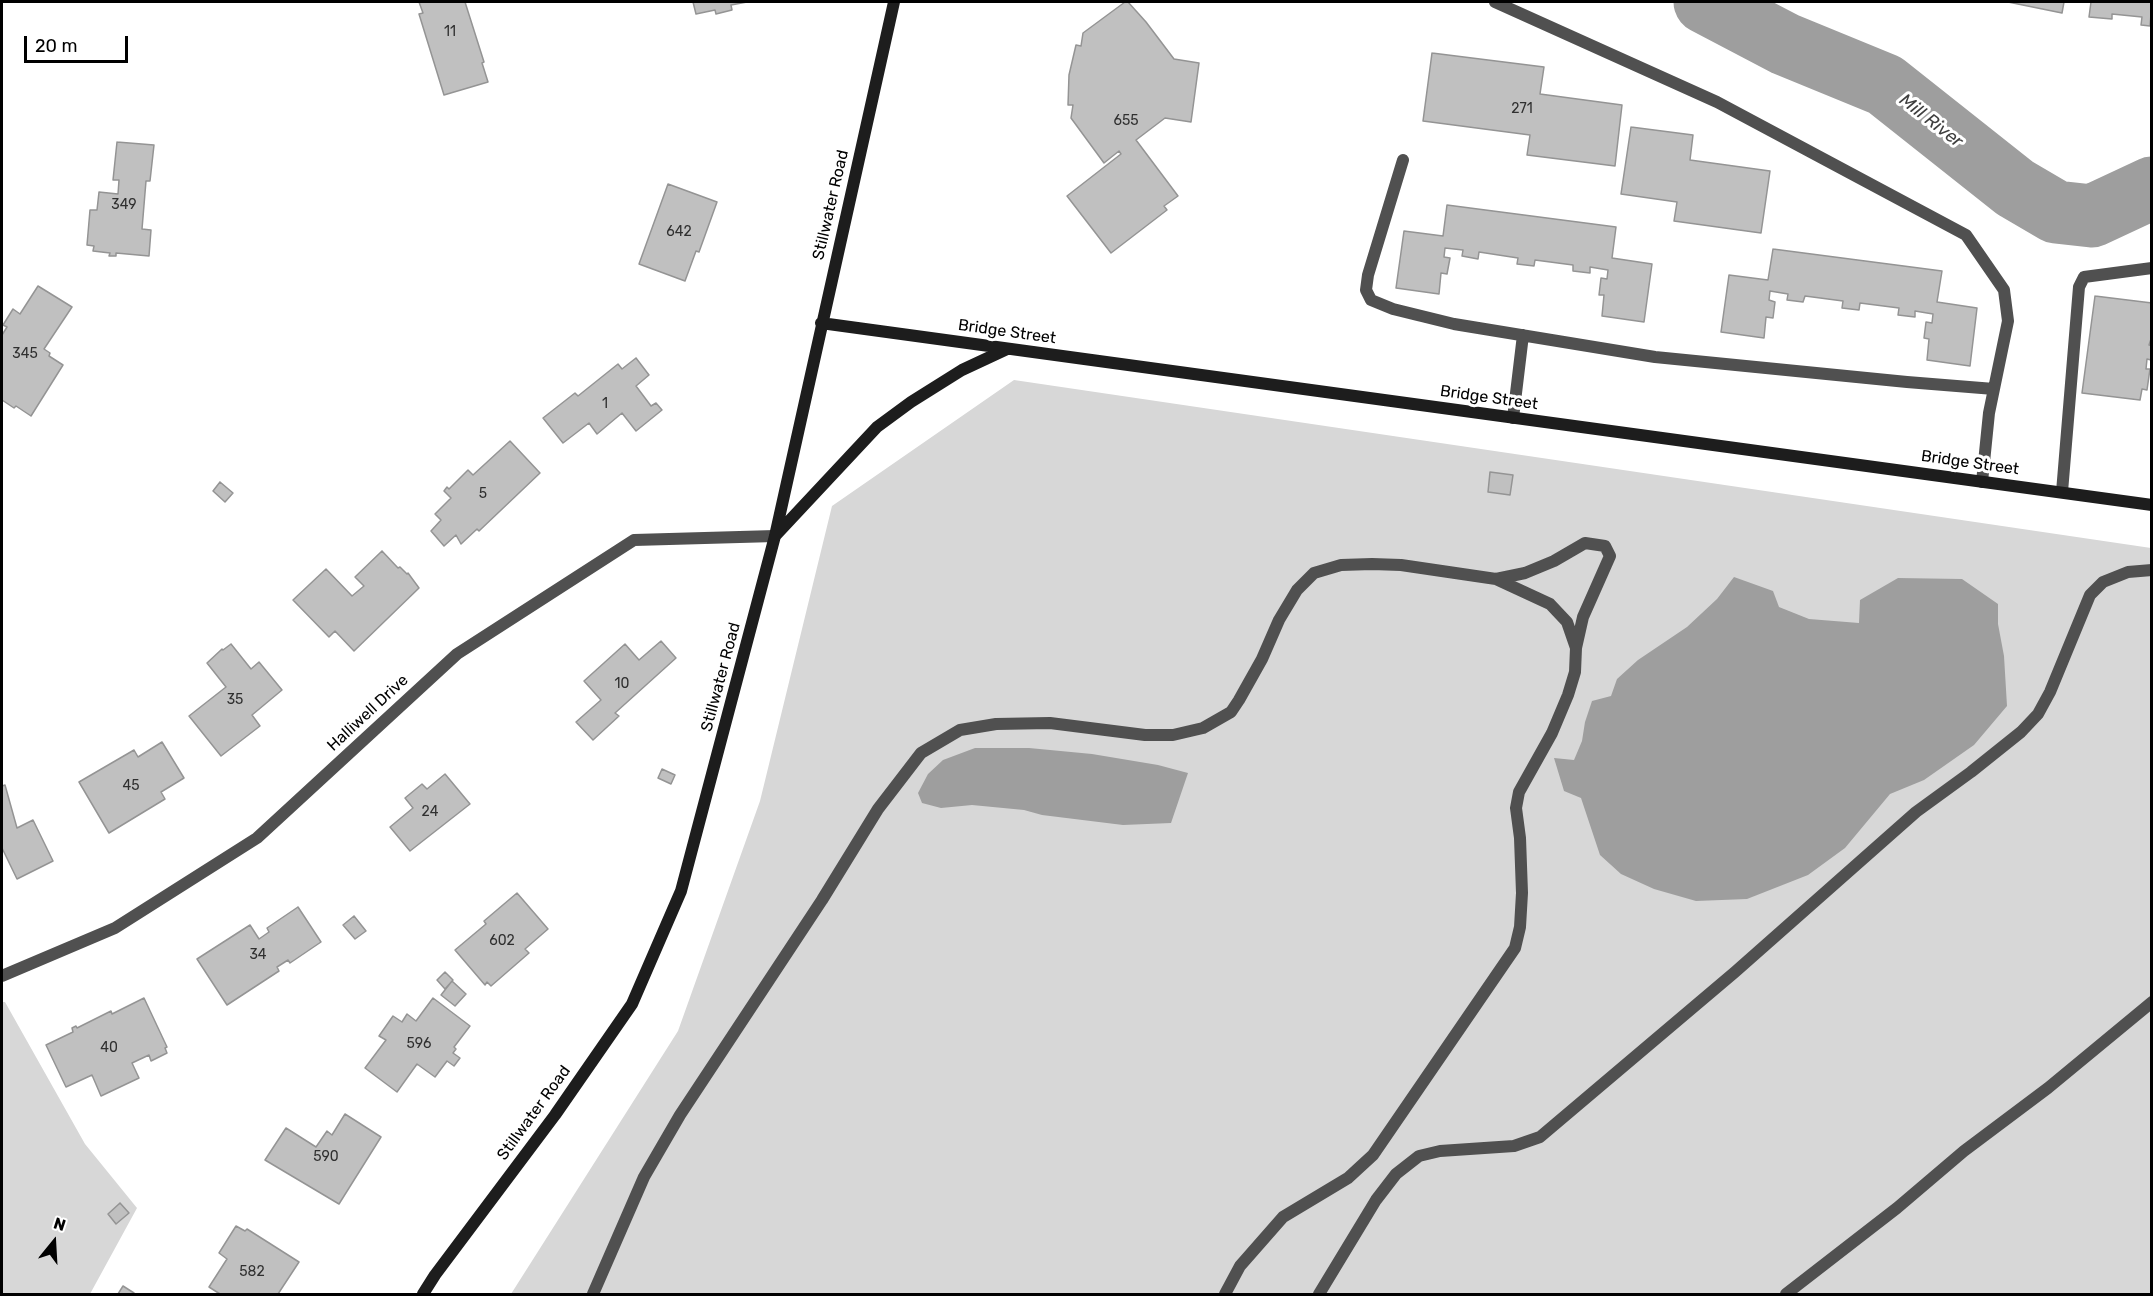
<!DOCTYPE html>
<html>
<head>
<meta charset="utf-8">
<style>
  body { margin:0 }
  #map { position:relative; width:2153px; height:1296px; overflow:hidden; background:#fff; font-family:Rubik,sans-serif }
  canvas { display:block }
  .frame { position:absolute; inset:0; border:3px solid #000; pointer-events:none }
  .north { position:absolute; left:24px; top:1212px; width:60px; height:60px; -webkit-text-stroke:4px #fff; paint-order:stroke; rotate:18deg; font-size:16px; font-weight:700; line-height:24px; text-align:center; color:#000 }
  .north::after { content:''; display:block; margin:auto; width:21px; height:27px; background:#000; clip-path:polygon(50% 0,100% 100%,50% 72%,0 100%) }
  .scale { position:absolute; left:24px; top:36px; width:104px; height:27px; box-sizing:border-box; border:3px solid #000; border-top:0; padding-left:8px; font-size:18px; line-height:21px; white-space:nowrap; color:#000; -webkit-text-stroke:4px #fff; paint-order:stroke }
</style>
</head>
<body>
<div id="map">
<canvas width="2153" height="1296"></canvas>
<div class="frame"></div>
<div class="north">N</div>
<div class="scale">20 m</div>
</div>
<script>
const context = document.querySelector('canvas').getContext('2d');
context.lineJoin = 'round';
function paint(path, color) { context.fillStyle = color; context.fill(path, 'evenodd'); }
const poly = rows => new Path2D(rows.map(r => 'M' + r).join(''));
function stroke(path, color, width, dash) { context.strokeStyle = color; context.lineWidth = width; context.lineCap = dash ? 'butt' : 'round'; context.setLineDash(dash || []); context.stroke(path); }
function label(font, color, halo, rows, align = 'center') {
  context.font = font + ' Rubik,sans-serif'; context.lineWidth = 6; context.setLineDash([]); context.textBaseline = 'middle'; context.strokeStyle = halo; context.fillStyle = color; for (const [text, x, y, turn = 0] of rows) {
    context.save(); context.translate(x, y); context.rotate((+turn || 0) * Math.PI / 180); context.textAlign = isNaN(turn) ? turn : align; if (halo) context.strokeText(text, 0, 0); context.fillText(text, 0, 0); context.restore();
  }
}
const green = poly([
  [1014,380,2151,548,2151,1294,511,1294,678,1031,760,801,832,506],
  [2,1002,5,1002,85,1144,137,1208,90,1294,2,1294]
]);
const water = poly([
  [1734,577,1773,591,1779,607,1809,619,1859,623,1860,600,1898,578,1962,579,1998,604,1998,624,2004,656,2007,706,1974,745,1924,780,1890,794,1845,848,1808,875,1747,899,1696,901,1654,889,1621,874,1600,855,1581,798,1564,791,1554,758,1574,760,1582,741,1585,722,1592,701,1611,696,1617,679,1638,660,1687,627,1717,599],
  [975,748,1029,748,1092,754,1158,765,1188,773,1171,823,1123,825,1042,815,1024,810,972,805,941,808,922,803,918,793,928,774,943,760]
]);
const river = poly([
  [1705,2,1785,44,1885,85,2015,188,2056,212,2092,216,2152,188]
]);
const building = poly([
  [419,2,465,2,484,62,482,63,488,82,444,95,419,14,423,13,419,2],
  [693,2,747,2,731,5,732,10,716,14,715,10,696,14,693,2],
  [1125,2,1128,2,1146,22,1174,59,1199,63,1191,122,1165,118,1136,140,1178,196,1164,206,1167,210,1111,253,1067,196,1121,154,1119,151,1104,163,1071,118,1073,105,1068,105,1069,75,1076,45,1081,46,1083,33,1125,2],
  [2008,2,2064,2,2062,13,2008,2],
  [2091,2,2152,2,2150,26,2141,25,2142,17,2112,14,2112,19,2089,17,2091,2],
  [1432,53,1544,67,1540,94,1622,105,1615,166,1527,155,1530,135,1423,121,1432,53],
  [1631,127,1693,135,1690,160,1770,171,1761,233,1674,221,1677,202,1621,194,1631,127],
  [117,142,154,145,150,181,146,181,142,229,151,230,149,256,116,253,116,256,109,256,110,253,93,251,94,246,87,245,90,210,97,210,99,192,118,194,119,180,113,180,117,142],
  [668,184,717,202,699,252,696,251,685,281,639,264,668,184],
  [1447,205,1616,227,1612,258,1652,264,1644,322,1602,316,1604,295,1599,295,1601,278,1607,279,1608,270,1590,267,1590,273,1573,271,1573,265,1535,260,1534,266,1517,264,1518,258,1479,252,1478,259,1462,256,1463,250,1445,248,1444,257,1450,258,1447,274,1441,273,1439,294,1396,288,1404,231,1443,236,1447,205],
  [1773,249,1942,271,1937,302,1977,308,1970,366,1927,360,1929,339,1924,338,1926,322,1932,323,1933,314,1915,311,1915,317,1898,315,1899,308,1860,303,1859,310,1842,308,1843,301,1805,296,1803,302,1787,300,1788,294,1770,291,1769,300,1775,302,1773,318,1766,317,1764,338,1721,332,1729,275,1768,280,1773,249],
  [38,286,72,307,44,349,50,353,49,356,63,365,31,416,16,406,14,408,2,400,2,335,7,327,3,325,13,309,20,314,38,286],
  [2095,296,2152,303,2152,336,2149,345,2152,346,2152,354,2151,360,2147,359,2146,369,2150,369,2147,390,2142,389,2140,400,2082,393,2095,296],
  [636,358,649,375,636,386,651,406,656,403,662,410,636,431,622,413,597,434,589,423,563,443,543,418,575,393,578,396,618,364,622,369,636,358],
  [510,441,540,473,479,531,477,529,461,544,456,535,444,546,431,531,441,520,435,514,451,498,444,491,447,487,449,489,468,470,473,475,510,441],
  [1490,472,1513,475,1510,495,1488,492,1490,472],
  [220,482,233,493,225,502,213,491,220,482],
  [382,551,398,568,400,567,407,574,408,573,419,588,354,651,335,631,329,637,293,600,326,569,352,596,364,586,355,577,382,551],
  [661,641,676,658,615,713,619,716,593,740,576,722,601,700,584,681,625,644,639,660,661,641],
  [231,644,251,669,259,662,282,690,252,715,260,726,221,756,189,716,226,687,207,663,222,649,223,650,231,644],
  [162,742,184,778,161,792,165,799,109,833,79,782,134,750,138,757,162,742],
  [662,769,675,775,671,784,658,778,662,769],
  [445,774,470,804,410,851,390,827,413,808,405,798,422,784,427,789,445,774],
  [5,785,17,828,33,820,53,861,17,879,2,848,2,786,5,785],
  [517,893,548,929,525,949,529,953,491,986,487,982,485,985,455,950,486,924,484,921,517,893],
  [298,907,321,942,290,963,288,960,277,967,279,971,227,1005,197,959,250,925,259,939,269,932,267,928,298,907],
  [354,916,366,931,355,939,343,925,354,916],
  [445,972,453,980,445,989,437,980,445,972],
  [452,981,466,994,455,1006,441,995,452,981],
  [144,998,167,1047,165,1048,167,1053,151,1061,149,1055,132,1063,139,1078,101,1096,92,1075,66,1087,46,1045,73,1032,72,1028,76,1026,77,1028,111,1011,112,1014,144,998],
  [433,998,470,1026,454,1047,456,1049,453,1053,460,1058,454,1066,447,1061,435,1077,417,1064,397,1092,365,1068,386,1040,379,1036,393,1016,402,1022,407,1014,416,1021,433,998],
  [345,1114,381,1137,339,1204,265,1160,286,1128,316,1147,327,1131,332,1135,345,1114],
  [120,1203,129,1213,116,1224,108,1214,120,1203],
  [236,1226,245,1231,247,1229,299,1262,278,1294,220,1294,209,1287,227,1259,219,1253,236,1226],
  [123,1286,134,1293,133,1294,118,1294,123,1286]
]);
const lane = poly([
  [1495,2,1717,102,1966,235,2004,290,2008,321,1989,413,1982,482],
  [1403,160,1368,275,1366,290,1371,300,1393,309,1454,324,1655,357,1907,382,1994,389],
  [1513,418,1523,335],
  [2062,492,2079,287,2084,277,2152,268],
  [1496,579,1525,573,1554,561,1585,543,1605,546,1610,556,1583,617,1576,648],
  [593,1294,644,1177,680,1115,822,900,878,809,921,753,960,730,996,724,1050,723,1145,735,1173,735,1203,728,1231,712,1239,700,1262,659,1279,620,1297,590,1314,573,1341,565,1372,564,1401,565,1496,579,1550,604,1567,622,1576,648,1575,672,1568,695,1552,733,1519,792,1516,808,1520,838,1522,893,1520,927,1515,948,1373,1155,1348,1178,1283,1217,1240,1266,1225,1294],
  [1319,1294,1376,1200,1396,1174,1419,1156,1440,1151,1514,1146,1540,1137,1735,972,1916,812,1971,772,2021,732,2038,714,2050,692,2090,595,2103,582,2128,572,2152,570],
  [1786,1294,1897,1208,1964,1151,2048,1088,2152,1002]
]);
const street = poly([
  [2,976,115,928,257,838,457,654,634,540,775,536]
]);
const secondary = poly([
  [821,323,2152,505],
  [776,535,877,427,911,402,962,370,1007,349],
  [423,1294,435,1275,555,1115,632,1004,681,891,775,536,894,2]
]);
const numberNames = [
  ["11",450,32],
  ["271",1522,109],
  ["655",1126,121],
  ["349",124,205],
  ["642",679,232],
  ["345",25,354],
  ["1",605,404],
  ["5",483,494],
  ["10",622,684],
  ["35",235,700],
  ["45",131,786],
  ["24",430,812],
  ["602",502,941],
  ["34",258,955],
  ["596",419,1044],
  ["40",109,1048],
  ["590",326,1157],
  ["582",252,1272]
];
const streetNames = [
  ["Stillwater Road",831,205,-77],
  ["Bridge Street",1007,332,8],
  ["Bridge Street",1489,398,8],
  ["Bridge Street",1970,463,8],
  ["Stillwater Road",721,677,-75],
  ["Halliwell Drive",368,713,-43],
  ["Stillwater Road",534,1113,-54]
];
const waterNames = [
  ["Mill River",1931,121,38]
];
paint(green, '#d7d7d7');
paint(water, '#9e9e9e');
stroke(river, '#9e9e9e', 63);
paint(building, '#c0c0c0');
stroke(building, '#949494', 1.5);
stroke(lane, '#505050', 12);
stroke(street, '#505050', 12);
stroke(secondary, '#1d1d1d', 12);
label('14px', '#303030', null, numberNames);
label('16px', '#000', '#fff', streetNames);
label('italic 18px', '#3f3f3f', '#fff', waterNames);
</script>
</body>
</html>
